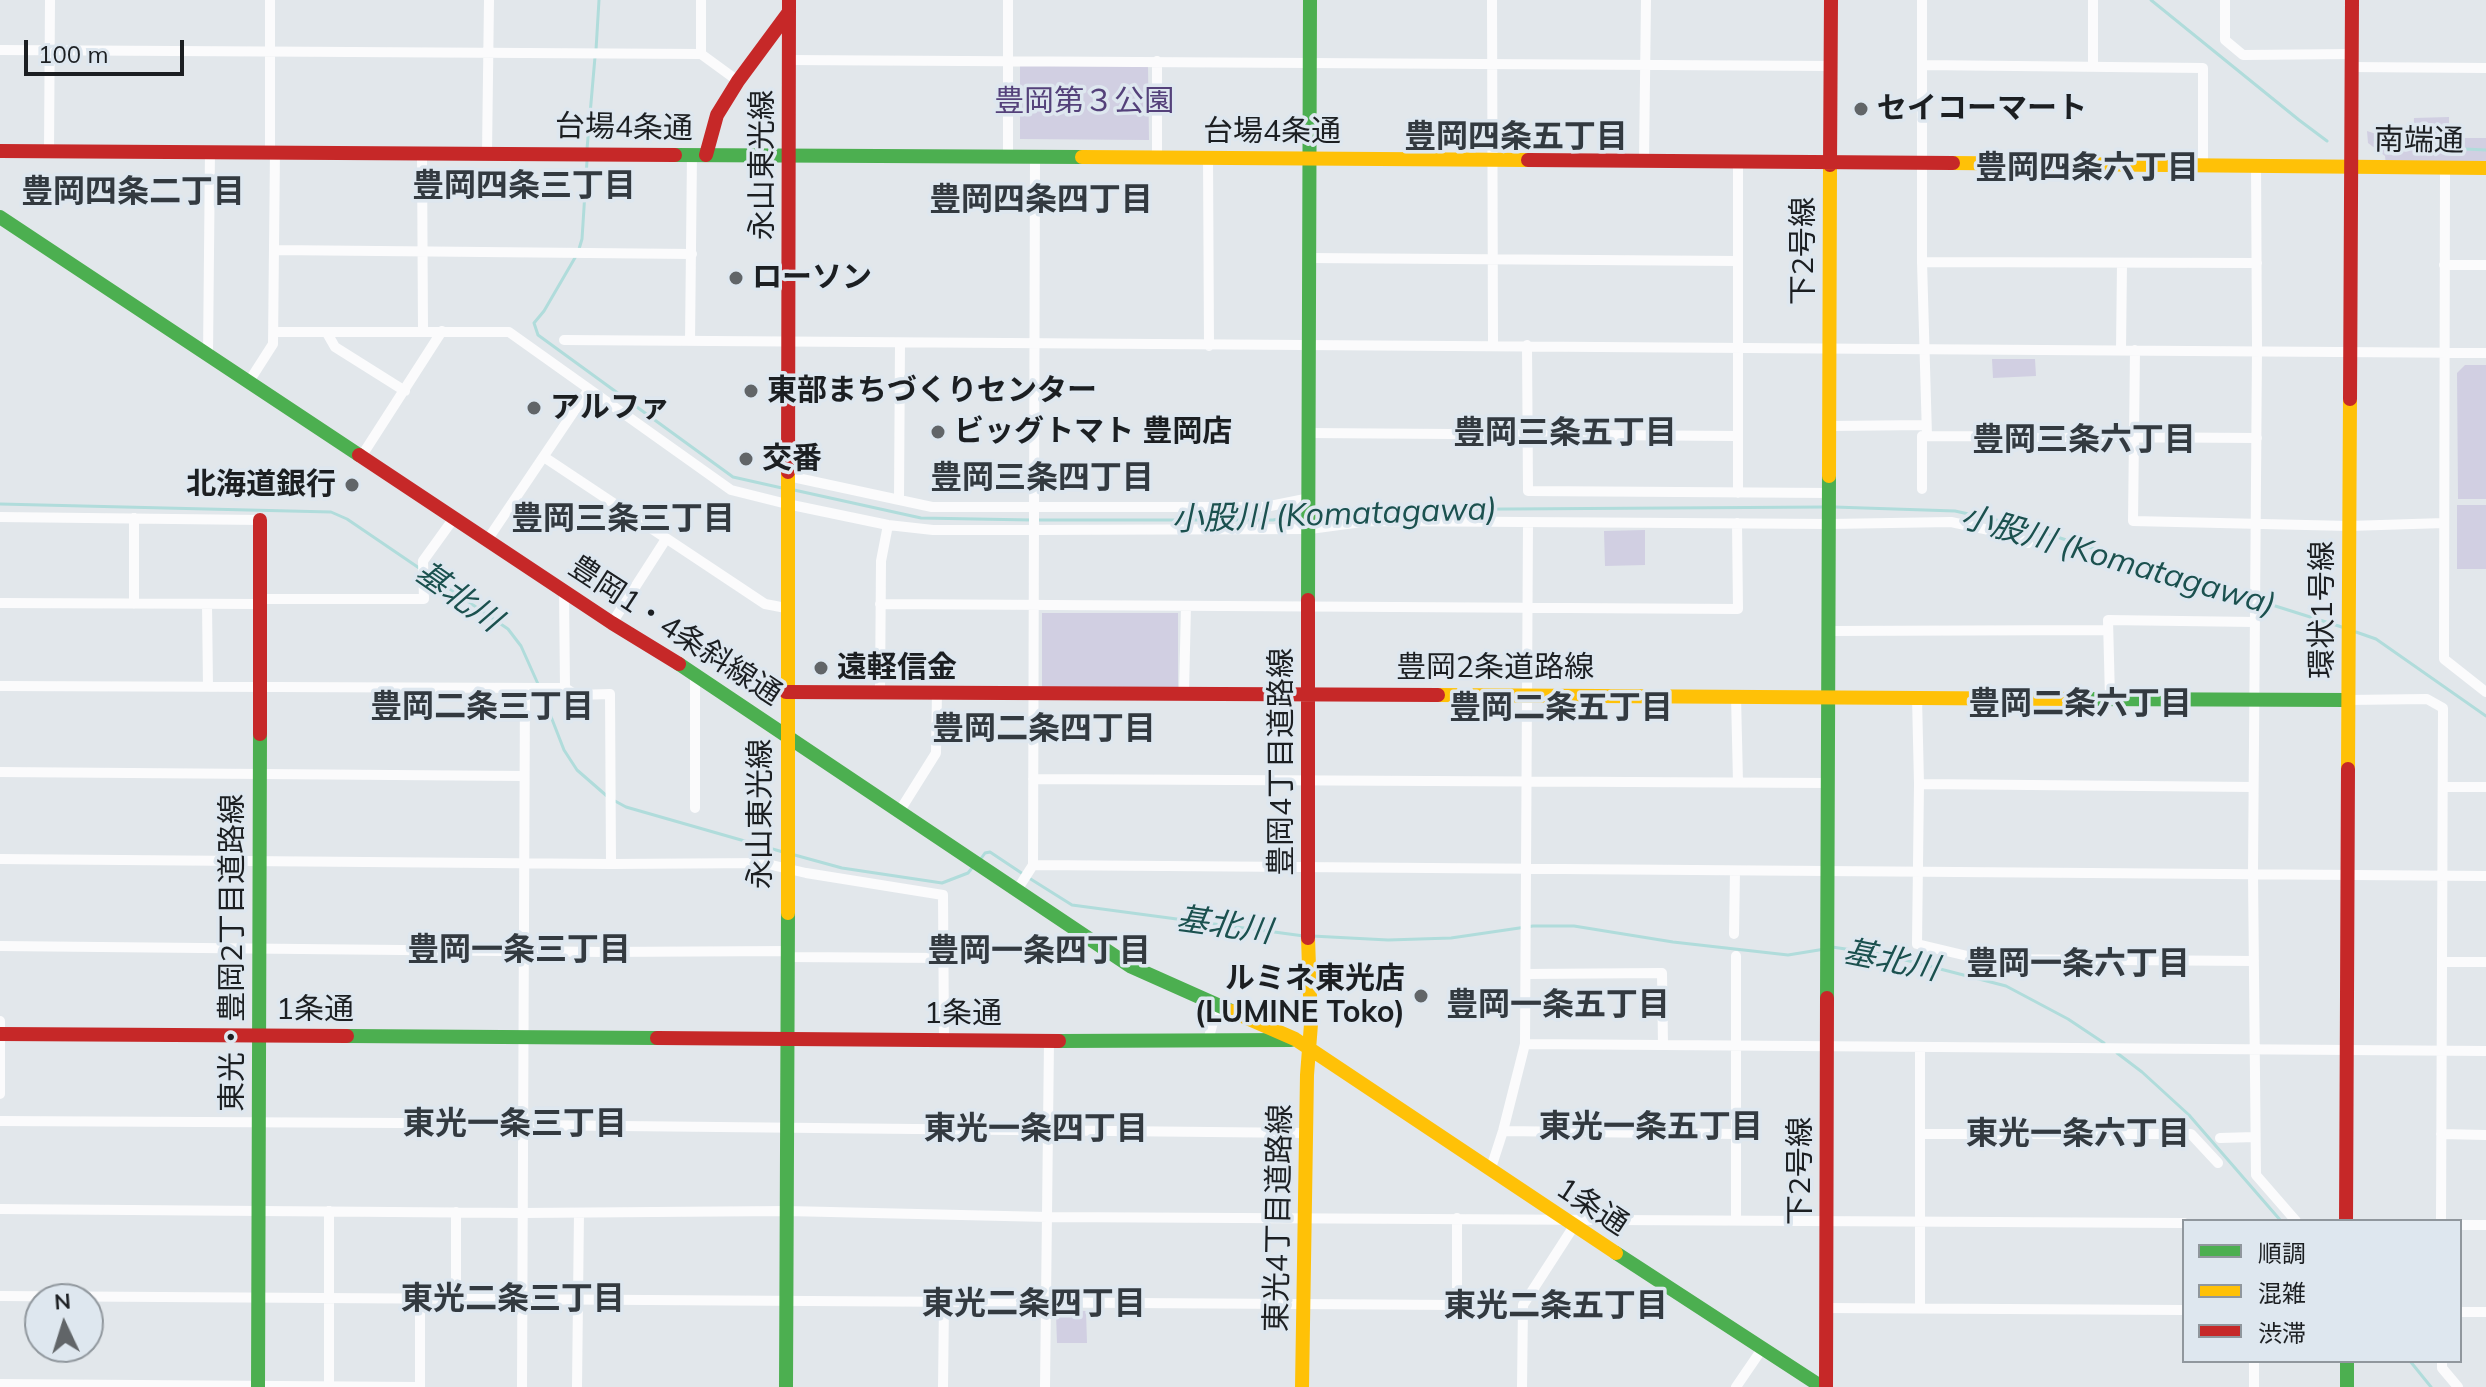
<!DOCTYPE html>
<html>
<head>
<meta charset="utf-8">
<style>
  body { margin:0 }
  #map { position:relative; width:2486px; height:1387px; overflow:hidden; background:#e2e7eb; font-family:Mulish,"Noto Sans JP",sans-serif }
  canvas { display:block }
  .legend { position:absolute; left:2182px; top:1219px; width:280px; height:144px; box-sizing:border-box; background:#dee7ef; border:2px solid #90979d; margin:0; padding:10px 14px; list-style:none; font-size:24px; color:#1c1f22 }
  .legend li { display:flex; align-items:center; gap:16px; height:40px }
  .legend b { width:40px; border:2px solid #90979d }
  .north { position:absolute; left:24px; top:1283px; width:80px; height:80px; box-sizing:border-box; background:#dee7ef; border:2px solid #90979d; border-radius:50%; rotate:356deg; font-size:22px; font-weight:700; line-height:32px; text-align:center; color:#1c1f22 }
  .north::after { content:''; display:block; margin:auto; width:28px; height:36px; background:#616568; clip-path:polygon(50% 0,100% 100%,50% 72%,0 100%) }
  .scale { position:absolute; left:24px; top:40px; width:160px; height:36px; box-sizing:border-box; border:4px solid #1c1f22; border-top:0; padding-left:10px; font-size:24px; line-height:28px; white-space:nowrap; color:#1c1f22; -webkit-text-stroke:6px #dee7ef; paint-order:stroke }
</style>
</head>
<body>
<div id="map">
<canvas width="2486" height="1387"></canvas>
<ul class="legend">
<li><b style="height:10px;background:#4caf50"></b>順調</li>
<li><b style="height:10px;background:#ffc107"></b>混雑</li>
<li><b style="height:10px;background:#c62828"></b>渋滞</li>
</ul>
<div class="north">N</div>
<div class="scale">100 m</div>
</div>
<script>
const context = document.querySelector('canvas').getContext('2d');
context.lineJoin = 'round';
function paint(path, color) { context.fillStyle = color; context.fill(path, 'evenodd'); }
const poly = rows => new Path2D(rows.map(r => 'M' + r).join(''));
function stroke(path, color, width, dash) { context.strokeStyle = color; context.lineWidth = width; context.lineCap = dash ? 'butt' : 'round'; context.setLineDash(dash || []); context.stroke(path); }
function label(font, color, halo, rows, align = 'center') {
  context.font = font + ' Mulish,"Noto Sans JP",sans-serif'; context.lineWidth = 7; context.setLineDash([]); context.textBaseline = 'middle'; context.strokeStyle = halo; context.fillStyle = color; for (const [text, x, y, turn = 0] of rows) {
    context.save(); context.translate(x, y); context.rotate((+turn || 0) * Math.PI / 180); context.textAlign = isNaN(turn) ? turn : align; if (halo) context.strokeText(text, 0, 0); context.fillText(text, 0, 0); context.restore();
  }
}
const green = poly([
  [1020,65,1148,66,1149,140,1020,139],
  [2449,117,2449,138,2486,138,2486,168,2386,166,2385,156,2368,143,2367,131,2401,142,2413,141,2414,118],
  [1992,359,2035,359,2036,376,1993,378],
  [2465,365,2486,365,2486,499,2458,499,2457,373],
  [2457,505,2486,505,2486,569,2457,569],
  [1645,530,1645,565,1605,566,1604,531],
  [1042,613,1178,613,1178,687,1042,687],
  [1061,1310,1086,1311,1087,1343,1057,1343,1056,1314]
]);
const stream = poly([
  [2151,0,2299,120,2327,141],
  [596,50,599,0],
  [2375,140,2398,149,2422,147,2486,150],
  [587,149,595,57],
  [579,249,582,239,587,161],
  [576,256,544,311,534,323,538,335,733,477,782,488],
  [794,490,921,518,1031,520],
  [0,504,331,512,347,519,422,570],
  [1834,507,1955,511,2019,525,2345,628],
  [1314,513,1349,510,1826,507],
  [1039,520,1273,520,1303,514],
  [428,574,508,629,521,646,538,684],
  [2356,632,2376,639,2486,716],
  [541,691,564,750,577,770,608,797],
  [615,801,626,807,783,852],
  [791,854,842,868,942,883,968,873,972,868],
  [980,860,985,853,990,852,1023,874],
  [1029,878,1072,905,1304,936],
  [1312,936,1388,940,1451,938,1533,926,1574,926,1673,942,1788,955,1825,949],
  [1832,947,1886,955,2006,986,2068,1019,2104,1043],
  [2117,1053,2142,1072,2189,1115,2281,1221],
  [2410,1361,2431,1387]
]);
const street = poly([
  [701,0,701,54],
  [1492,0,1493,345],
  [2225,0,2225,40,2243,55,2352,54],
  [0,50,701,54,738,81],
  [790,60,1830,66],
  [1157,61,1157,157],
  [1922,65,2203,68,2203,165],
  [2093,66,2093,0],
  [2351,67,2486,68],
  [49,151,50,0],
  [270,151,270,0],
  [422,153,423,331],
  [487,153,489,0],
  [1008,157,1008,0],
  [1208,157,1209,346],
  [1644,161,1646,0],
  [1738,161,1738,493],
  [2256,164,2257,350,2253,874,2256,1175,2296,1221],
  [2445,167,2444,659,2486,692],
  [274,250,692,254],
  [1309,258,1738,261],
  [1922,262,2257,263],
  [2444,265,2486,265],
  [274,332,509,332,731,490,787,504,888,525,933,530,1035,530,1310,529,1369,521,1830,524,1951,522,1994,531,2028,543],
  [327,333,335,347,405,391],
  [564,340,2486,353],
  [690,341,692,154],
  [1527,345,1528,491,1830,493],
  [2121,350,2122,263],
  [2135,350,2133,521,2349,526,2444,523],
  [208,355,210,151],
  [248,383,273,344,275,151],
  [1830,426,1926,425],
  [1309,433,1737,436],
  [1927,436,2257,438],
  [361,457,442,331],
  [544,457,765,604,786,608],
  [788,476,932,507,1265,507,1310,498],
  [1922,489,1922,436,1927,436,1922,262,1922,0],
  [899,500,900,343],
  [0,517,260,520],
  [134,518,134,604],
  [488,539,589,389],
  [564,591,565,688],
  [260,599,424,599,423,561,454,518],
  [0,603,260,604],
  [207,604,208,687],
  [880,604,1738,609,1737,523],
  [612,623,666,539],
  [1829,631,2108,630],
  [0,686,549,688,565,688,576,695,610,694,611,864],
  [880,692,881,561,888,525],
  [1184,693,1186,606],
  [1736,696,1738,782],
  [1917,697,1919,784,1917,944,1980,959,2254,961],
  [2110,698,2108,620,2254,622],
  [2348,700,2427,699,2443,708,2441,1221],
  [0,772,524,776],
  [1033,779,1829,783],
  [1919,784,2253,787],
  [2443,787,2486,787],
  [695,808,695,673],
  [899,812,936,753,937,692],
  [0,859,611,864,763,863,806,873,943,895,944,1040],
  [1033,865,2486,876],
  [1017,890,1033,865,1035,156],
  [1734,934,1735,871],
  [0,946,603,952,788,951],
  [788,957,943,958],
  [2443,962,2486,962],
  [1526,974,1662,973,1663,1045],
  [0,1021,0,1094],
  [1208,1041,1218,1003],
  [1525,1044,2486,1051],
  [1920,1047,1920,1308],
  [0,1121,402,1123],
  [522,1125,1308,1133],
  [1503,1131,1736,1134],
  [1920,1134,2191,1134,2218,1163],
  [2441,1134,2486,1135],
  [2220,1138,2255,1137],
  [1490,1171,1503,1131,1525,1044,1528,523],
  [0,1209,522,1213,787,1211,1048,1217,2184,1223],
  [1736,1220,1736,956],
  [2460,1225,2486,1225],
  [0,1296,1457,1305,1457,1218],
  [456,1299,456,1212],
  [1827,1308,2184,1310],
  [2460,1312,2486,1312],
  [2442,1361,2442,1368,2458,1387],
  [0,1384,418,1387],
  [329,1386,329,1211],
  [420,1387,420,1299],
  [522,1387,525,688],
  [577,1387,579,1213],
  [943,1387,944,1303],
  [1045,1387,1049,1041],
  [1522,1387,1523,1305,1574,1226],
  [1736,1387,1762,1349],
  [2254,1387,2254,1361]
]);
const fast = poly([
  [675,155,1082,157],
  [0,217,359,455],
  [1308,600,1310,0],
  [679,664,1130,966,1231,1011],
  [2079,699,2348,700],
  [1827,998,1829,476],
  [347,1036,657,1038],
  [1059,1041,1291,1040],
  [1616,1253,1822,1387],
  [2347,1361,2347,1387],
  [258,1387,260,734],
  [786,1387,788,913]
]);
const slow = poly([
  [1082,157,1528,160],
  [1953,163,2486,168],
  [1829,476,1830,165],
  [1438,695,2079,699],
  [2348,769,2350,399],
  [788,913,788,472],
  [1231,1011,1295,1039,1616,1253],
  [1302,1387,1307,1075,1311,1024,1308,938]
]);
const jam = poly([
  [0,151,675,155],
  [706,155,717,115,738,81,789,12],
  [1528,160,1953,163],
  [1830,165,1831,0],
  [2350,399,2352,0],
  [359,455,612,623,679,664],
  [788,472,789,0],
  [786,692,1438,695],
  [260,734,260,520],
  [1308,938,1308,600],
  [0,1034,347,1036],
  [657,1038,1059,1041],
  [2346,1221,2348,769],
  [1826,1387,1827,998]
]);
const markers = [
  [1861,109,8,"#616568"],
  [736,278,8,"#616568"],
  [751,391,8,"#616568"],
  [534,408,8,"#616568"],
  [938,432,8,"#616568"],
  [746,459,8,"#616568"],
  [352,485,8,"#616568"],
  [821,668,8,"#616568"],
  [1421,996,8,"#616568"]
];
const parkNames = [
  ["豊岡第３公園",1084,102]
];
const poiNames = [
  ["セイコーマート",1877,109],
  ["ローソン",752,278],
  ["東部まちづくりセンター",767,391],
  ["アルファ",550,408],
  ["ビッグトマト 豊岡店",954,432],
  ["交番",762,459],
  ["北海道銀行",336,485,"right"],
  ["遠軽信金",837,668],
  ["ルミネ東光店",1405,979,"right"],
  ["(LUMINE Toko)",1405,1013,"right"]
];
const streetNames = [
  ["台場4条通",624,128,1],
  ["台場4条通",1272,132],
  ["南端通",2419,141,1],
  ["永山東光線",763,165,-90],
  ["下2号線",1804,251,-90],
  ["環状1号線",2323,610,-90],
  ["豊岡1・4条斜線通",675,631,33],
  ["豊岡2条道路線",1495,668],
  ["豊岡4丁目道路線",1282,762,-90],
  ["永山東光線",761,814,-90],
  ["東光・豊岡2丁目道路線",233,953,-90],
  ["1条通",315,1010],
  ["1条通",963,1014],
  ["下2号線",1801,1171,-90],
  ["1条通",1592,1207,33],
  ["東光4丁目道路線",1279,1218,-89]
];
const neighbourhoodNames = [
  ["豊岡四条五丁目",1516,137],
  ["豊岡四条六丁目",2087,168],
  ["豊岡四条三丁目",524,186],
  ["豊岡四条二丁目",133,192],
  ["豊岡四条四丁目",1041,200],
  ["豊岡三条五丁目",1565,433],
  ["豊岡三条六丁目",2084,440],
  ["豊岡三条四丁目",1042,478],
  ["豊岡三条三丁目",623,519],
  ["豊岡二条六丁目",2080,704],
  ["豊岡二条三丁目",482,707],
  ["豊岡二条五丁目",1561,708],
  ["豊岡二条四丁目",1044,729],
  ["豊岡一条三丁目",519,950],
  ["豊岡一条四丁目",1039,951],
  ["豊岡一条六丁目",2078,964],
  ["豊岡一条五丁目",1558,1005],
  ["東光一条三丁目",515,1124],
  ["東光一条五丁目",1651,1127],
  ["東光一条四丁目",1036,1129],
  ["東光一条六丁目",2078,1134],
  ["東光二条三丁目",513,1299],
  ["東光二条四丁目",1034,1304],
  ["東光二条五丁目",1556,1306]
];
const waterNames = [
  ["小股川 (Komatagawa)",1334,515,-2],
  ["小股川 (Komatagawa)",2118,561,16],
  ["基北川",458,597,35],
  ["基北川",1224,926,8],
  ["基北川",1891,961,11]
];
paint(green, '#d1cfe2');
stroke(stream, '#b0dcdb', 3);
stroke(street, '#fbfbfc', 10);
stroke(fast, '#4caf50', 14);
stroke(slow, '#ffc107', 14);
stroke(jam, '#c62828', 14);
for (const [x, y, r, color] of markers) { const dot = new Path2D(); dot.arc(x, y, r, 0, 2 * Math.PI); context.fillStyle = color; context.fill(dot); stroke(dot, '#dee7ef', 3); }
label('30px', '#54417a', '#dee7ef', parkNames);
label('bold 30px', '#1c1f22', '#dee7ef', poiNames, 'left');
label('30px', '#1c1f22', '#dee7ef', streetNames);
label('bold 32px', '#333a40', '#dee7ef', neighbourhoodNames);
label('italic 32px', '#1b514f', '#dee7ef', waterNames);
</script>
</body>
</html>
